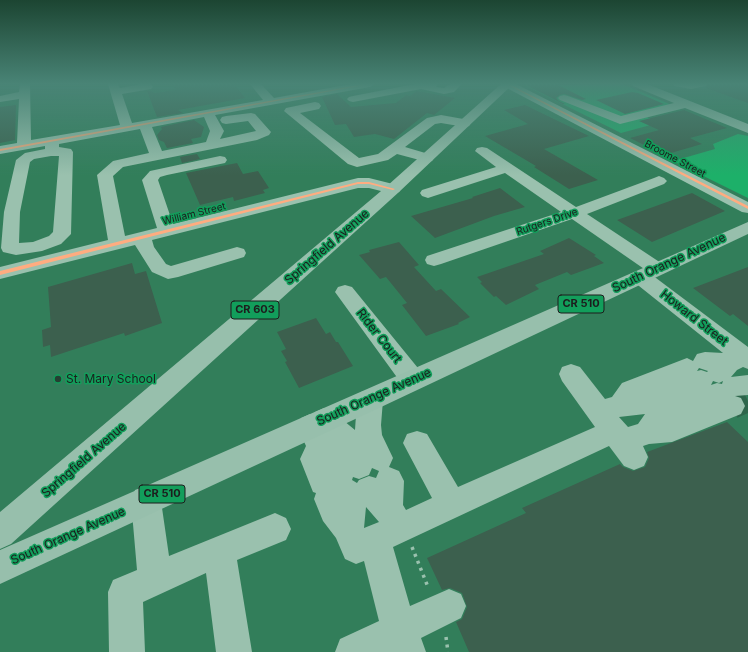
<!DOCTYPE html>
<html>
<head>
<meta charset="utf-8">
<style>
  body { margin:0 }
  canvas { display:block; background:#327e5a }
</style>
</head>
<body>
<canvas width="748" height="652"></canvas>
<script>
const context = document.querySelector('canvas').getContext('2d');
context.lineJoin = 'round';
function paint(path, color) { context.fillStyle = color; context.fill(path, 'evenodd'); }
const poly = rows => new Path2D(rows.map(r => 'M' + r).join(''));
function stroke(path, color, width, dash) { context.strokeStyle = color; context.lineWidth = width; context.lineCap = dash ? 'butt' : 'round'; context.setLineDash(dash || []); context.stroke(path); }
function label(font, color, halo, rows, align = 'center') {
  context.font = font + ' Inter,sans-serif'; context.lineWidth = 3; context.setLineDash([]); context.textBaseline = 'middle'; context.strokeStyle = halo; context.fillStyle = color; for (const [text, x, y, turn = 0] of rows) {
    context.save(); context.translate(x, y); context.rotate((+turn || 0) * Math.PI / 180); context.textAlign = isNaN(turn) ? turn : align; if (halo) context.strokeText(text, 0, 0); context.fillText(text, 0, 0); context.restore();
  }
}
const green = poly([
  [623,84,681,109,647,117,658,123,621,133,524,85],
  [738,134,748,136,748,198,673,161,715,149,713,144]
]);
const building = poly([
  [173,84,234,84,245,98,178,110,183,113,157,117,147,91,151,91,155,93,176,90],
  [524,84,556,84,586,99,582,100,564,94,560,95,556,98,559,101,565,104,563,104],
  [708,84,748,84,748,103,706,88],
  [417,91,455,98,434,115,427,113,394,139,375,134,354,137,346,124,335,125,322,97,337,94,351,107,396,103,406,95,410,96],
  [632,92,638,93,664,104,625,114,596,100],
  [16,105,15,140,0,143,0,107],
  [525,105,589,136,544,149,598,180,569,189,534,167,536,166,485,136,528,124,504,110],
  [684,110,727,128,690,138,702,144,664,155,630,138,659,130,639,121],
  [194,120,204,127,201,137,191,139,193,143,167,148,164,142,159,140,157,135,162,129,161,127],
  [197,154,200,159,182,163,180,157],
  [237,163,243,174,258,171,269,188,263,190,265,193,234,201,233,197,200,205,186,173],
  [500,188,525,207,494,216,435,238,411,216,473,198,472,197],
  [692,193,725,211,652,242,617,220],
  [569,238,596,255,594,256,604,263,571,275,567,272,535,285,539,289,506,305,496,296,494,297,480,283,482,282,477,277,544,254,540,251],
  [399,242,419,265,414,267,436,291,441,289,470,317,458,323,459,324,426,336,402,305,407,303,386,277,380,279,359,255,370,252,369,250],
  [132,263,135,274,146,271,162,323,125,336,124,333,51,357,50,345,43,347,42,330,51,327,48,287],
  [748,267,748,326,733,314,730,316,693,288],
  [316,318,326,334,330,332,336,342,338,342,353,366,299,388,285,362,287,361,281,351,286,349,277,332],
  [727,422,748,442,748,652,469,652,456,622,462,619,467,607,462,593,450,588,442,590,427,558,526,513,522,508,620,464,623,467,633,471,645,467,649,458,647,452]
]);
const minorTunnel = poly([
  [732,406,747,399]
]);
const path = poly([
  [412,547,428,587],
  [446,637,448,652]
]);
const minor = poly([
  [20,84,30,84,31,140,120,125,108,84,118,84,120,88,141,84,151,84,153,87,151,89,122,94,132,123,263,100,250,84,261,84,274,98,351,84,375,84,370,87,215,115,224,131,220,139,256,131,248,121,226,124,222,123,220,120,222,117,226,116,251,113,255,114,271,132,269,135,257,140,123,167,113,176,125,236,157,228,142,180,150,171,220,156,225,157,227,160,225,163,167,175,160,177,158,180,173,224,358,178,369,178,393,184,399,186,401,189,399,192,393,194,369,188,358,188,152,240,154,247,166,264,171,266,237,247,244,249,246,253,244,257,178,277,168,279,152,272,135,245,0,279,0,267,108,240,97,175,113,161,149,153,140,129,59,144,59,147,71,149,73,152,71,234,61,244,42,251,16,255,3,252,1,248,4,212,16,160,25,153,45,149,45,146,0,154,0,146,17,143,19,99,0,102,0,96,19,92,20,84],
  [204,117,210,131,206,142,162,151,152,127,204,117],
  [51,156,59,156,53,232,49,236,33,242,19,243,20,212,30,162,34,159,51,156],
  [415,84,438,84,436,87,444,88,450,84,462,84,454,92,444,94,421,89,353,102,349,101,347,99,349,97,353,96,415,84],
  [502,84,516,84,748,202,748,213,742,212,503,86,502,84],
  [632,84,647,84,748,124,748,133,685,108,620,124,560,100,558,98,560,96,564,95,568,96,621,116,674,103,633,86,632,84],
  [673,84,707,84,706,86,691,89,674,86,673,84],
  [315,102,319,103,321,106,319,109,300,113,359,158,378,154,427,118,441,115,469,120,471,123,469,126,465,127,441,123,435,124,405,147,432,155,434,158,432,161,427,162,397,154,388,160,357,167,348,164,284,111,286,108,315,102],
  [482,147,487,148,576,207,654,178,659,176,664,178,667,181,664,184,587,214,664,265,667,269,664,273,657,275,650,273,572,219,441,264,434,266,427,264,425,260,427,256,561,212,505,173,434,196,428,198,422,196,420,193,422,190,496,167,475,151,477,148,482,147],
  [641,271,648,272,748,347,748,369,743,367,737,370,731,377,748,375,748,395,735,396,741,398,745,406,741,414,672,442,649,444,643,446,648,457,644,466,634,470,624,466,609,446,393,547,410,606,449,589,461,594,466,606,461,618,421,638,426,652,335,652,340,639,379,621,364,561,356,564,345,559,336,538,323,521,314,499,316,493,313,492,300,459,306,446,297,426,301,418,310,414,313,415,315,412,324,408,333,412,355,430,357,400,361,392,370,389,379,392,383,400,381,425,382,435,393,458,389,467,399,471,404,481,403,505,406,510,432,498,403,443,407,434,417,431,427,434,458,487,595,427,562,381,559,374,562,367,571,364,580,367,605,399,612,397,622,383,687,358,693,361,697,354,705,352,723,353,634,282,631,277,634,272,641,271],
  [699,368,708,371,707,372,701,370,697,371,699,368],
  [713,381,719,383,723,381,722,384,717,383,711,385,713,381],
  [645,414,638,424,628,427,619,417,645,414],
  [372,468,379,471,376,478,369,476,359,480,357,483,352,480,353,477,359,479,369,475,372,468],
  [366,507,379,522,364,528,366,507],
  [345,285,352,287,422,373,425,380,422,387,413,390,404,387,335,292,338,287,345,285],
  [146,486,157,490,161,501,169,556,275,513,286,518,291,529,286,540,237,560,252,652,216,652,206,573,143,602,145,652,109,652,108,592,113,580,137,570,131,501,135,490,146,486]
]);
const major = poly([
  [501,84,513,84,399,192,11,544,0,549,0,512,387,186,501,84],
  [748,222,748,234,379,408,0,584,0,550,748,222]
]);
const cycleway = poly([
  [364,84,371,84,0,151,0,149,364,84],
  [506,84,509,84,748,206,748,209,506,84],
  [358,182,369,182,395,189,393,190,369,184,358,184,0,275,0,271,358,182]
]);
const markers = [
  [58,379,4,"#243f32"]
];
const farStreetnames = [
  ["Broome Street",675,159,28],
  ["William Street",194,214,-14],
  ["Rutgers Drive",547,222,-19]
];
const shields = [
  [581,304,46],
  [255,310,48],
  [162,494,46]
];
const shieldNames = [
  ["CR 510",581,304],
  ["CR 603",255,310],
  ["CR 510",162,494]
];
const streetNames = [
  ["Springfield Avenue",327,247,-41],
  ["South Orange Avenue",669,263,-25],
  ["Howard Street",694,318,38],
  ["Rider Court",379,336,52],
  ["South Orange Avenue",374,397,-24],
  ["Springfield Avenue",84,460,-41],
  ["South Orange Avenue",68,536,-24]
];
const poiNames = [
  ["St. Mary School",66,379]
];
paint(green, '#1db069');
paint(building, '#3c604e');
stroke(minorTunnel, '#2d664b', 26, [26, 13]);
stroke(path, '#9ac1ae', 3.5, [3, 4.5]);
paint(minor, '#9ac1ae');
paint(major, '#97bfac');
paint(cycleway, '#ffac80');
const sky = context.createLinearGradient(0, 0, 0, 175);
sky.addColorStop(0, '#1c4532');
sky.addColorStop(0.48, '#498476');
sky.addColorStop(1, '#49847600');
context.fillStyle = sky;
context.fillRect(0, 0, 748, 175);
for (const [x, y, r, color] of markers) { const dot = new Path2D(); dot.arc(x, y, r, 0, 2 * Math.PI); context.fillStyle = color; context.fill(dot); stroke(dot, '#129e5b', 1.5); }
label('10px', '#1d1d1d', '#129e5b', farStreetnames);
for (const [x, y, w] of shields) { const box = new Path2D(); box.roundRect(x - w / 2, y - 9, w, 18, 3); context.fillStyle = '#129e5b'; context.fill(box); stroke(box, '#1d1d1d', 1); }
label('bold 11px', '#1d1d1d', null, shieldNames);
label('12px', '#1d1d1d', '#129e5b', streetNames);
label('12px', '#1d1d1d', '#129e5b', poiNames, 'left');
</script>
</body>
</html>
